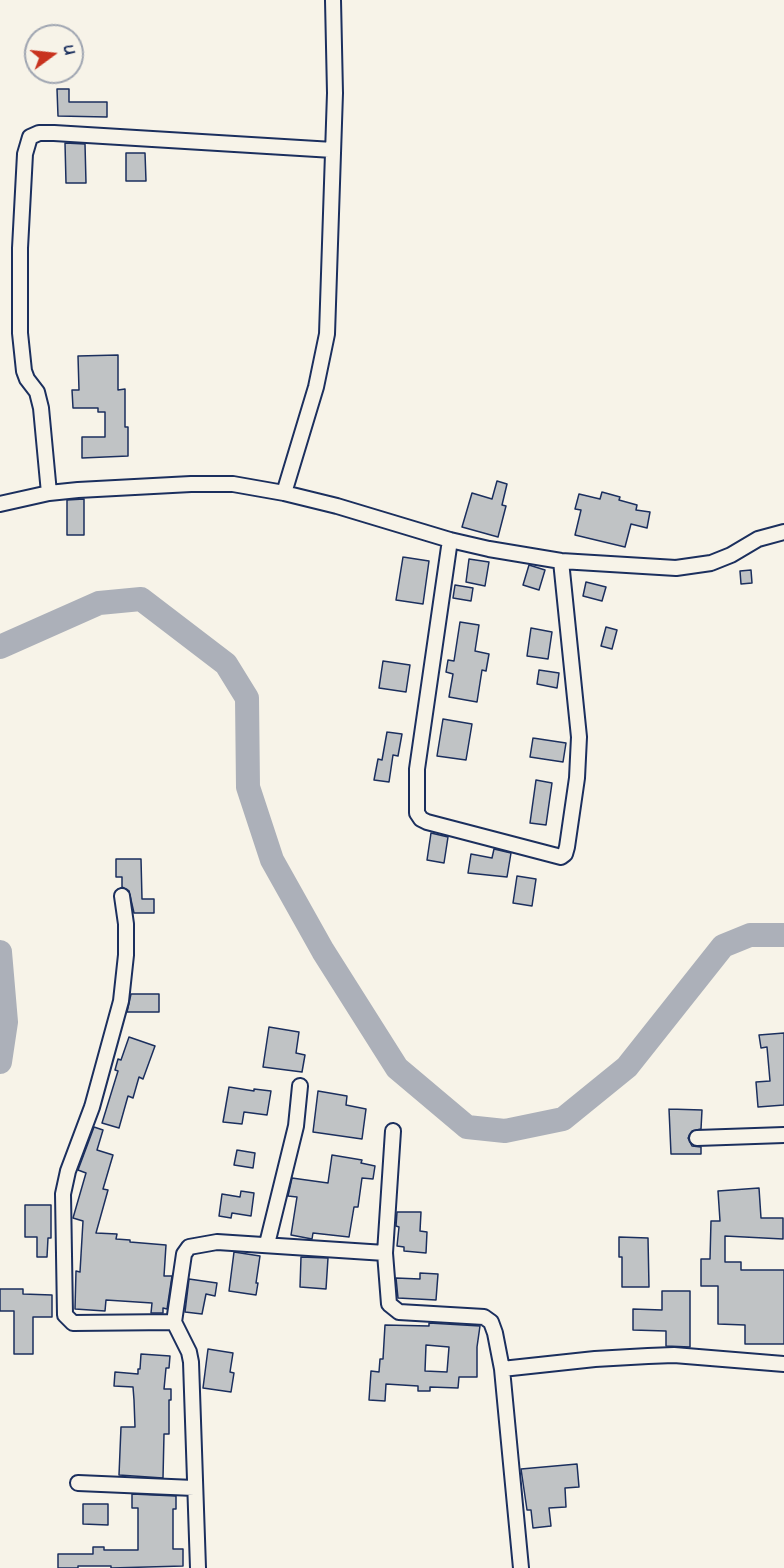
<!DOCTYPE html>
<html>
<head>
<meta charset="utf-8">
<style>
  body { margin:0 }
  #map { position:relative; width:784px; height:1568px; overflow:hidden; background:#f7f3e8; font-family:"Architects Daughter",sans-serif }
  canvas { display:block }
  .north { position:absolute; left:24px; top:24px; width:60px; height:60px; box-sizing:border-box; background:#f7f3e8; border:2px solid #9fa5b1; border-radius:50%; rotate:75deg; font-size:16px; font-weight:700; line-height:24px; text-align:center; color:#1b2f5e }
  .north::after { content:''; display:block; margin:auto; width:21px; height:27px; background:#c8321e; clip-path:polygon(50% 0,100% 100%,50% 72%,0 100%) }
</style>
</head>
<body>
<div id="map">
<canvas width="784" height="1568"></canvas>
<div class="north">U</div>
</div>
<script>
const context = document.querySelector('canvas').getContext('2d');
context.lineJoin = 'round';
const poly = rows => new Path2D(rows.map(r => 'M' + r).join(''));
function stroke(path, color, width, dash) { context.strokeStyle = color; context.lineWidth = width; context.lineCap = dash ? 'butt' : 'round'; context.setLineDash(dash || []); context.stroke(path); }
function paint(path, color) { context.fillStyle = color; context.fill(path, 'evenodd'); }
const river = poly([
  [0,647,99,603,141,599,226,664,247,698,248,787,272,860,323,951,397,1068,467,1127,505,1131,563,1119,627,1067,723,946,750,935,784,935],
  [0,952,6,1022,0,1062]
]);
const building = poly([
  [57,89,69,89,69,102,107,102,107,117,58,116,57,89],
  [65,143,85,144,86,183,66,183,65,143],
  [126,153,145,153,146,181,126,181,126,153],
  [118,355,118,390,125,389,125,427,128,427,128,456,82,458,82,437,105,437,105,412,98,412,98,408,73,408,72,390,79,390,78,356,118,355],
  [497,481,507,484,502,505,506,506,498,537,462,527,472,493,492,499,497,481],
  [602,492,620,497,619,500,637,505,636,510,650,512,647,528,631,524,625,547,575,535,581,510,575,509,579,494,600,499,602,492],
  [84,499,84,535,67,535,67,500,84,499],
  [403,557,429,561,423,604,396,600,403,557],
  [469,559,489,562,485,586,466,582,469,559],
  [529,565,545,570,539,590,523,585,529,565],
  [751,570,752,583,741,584,740,571,751,570],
  [586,582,606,587,602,601,583,596,586,582],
  [455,585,473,588,471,601,453,598,455,585],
  [460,622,479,625,475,651,489,654,486,671,482,670,477,702,449,697,453,674,446,672,448,660,454,661,460,622],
  [606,627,617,630,612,649,601,646,606,627],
  [531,628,552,632,548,659,527,656,531,628],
  [383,661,410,665,406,692,379,688,383,661],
  [539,670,559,673,557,688,537,684,539,670],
  [443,719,472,724,466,760,437,756,443,719],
  [387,732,402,734,398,756,393,755,389,782,374,780,378,759,382,760,387,732],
  [533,738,566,743,563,762,530,757,533,738],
  [536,780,552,783,546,825,530,823,536,780],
  [431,833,448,837,444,863,427,860,431,833],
  [494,849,511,853,507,877,468,873,471,854,492,858,494,849],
  [116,859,141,859,142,899,154,899,154,913,134,913,129,891,122,887,122,877,116,877,116,859],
  [517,876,536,879,532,906,513,903,517,876],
  [131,994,159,994,159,1012,127,1012,131,994],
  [269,1027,299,1032,296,1053,305,1055,302,1072,263,1067,269,1027],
  [784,1033,784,1105,758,1107,756,1082,770,1081,767,1047,761,1048,759,1035,784,1033],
  [129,1037,155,1046,143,1079,139,1077,133,1098,128,1096,119,1128,102,1123,118,1071,115,1070,118,1059,121,1060,129,1037],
  [229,1087,254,1091,254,1089,271,1091,267,1115,244,1112,242,1124,223,1122,229,1087],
  [318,1091,347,1096,346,1105,366,1109,362,1139,313,1132,318,1091],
  [669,1109,702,1110,701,1129,692,1131,688,1138,692,1146,701,1147,701,1154,671,1154,669,1109],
  [94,1127,103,1130,97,1150,113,1155,103,1189,108,1190,96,1233,117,1234,116,1239,130,1240,130,1242,166,1245,164,1276,172,1276,167,1309,163,1308,163,1313,151,1313,152,1303,106,1300,105,1311,75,1309,76,1271,80,1272,83,1221,73,1218,86,1173,78,1170,94,1127],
  [237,1150,255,1153,253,1168,234,1165,237,1150],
  [332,1155,362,1160,361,1163,375,1166,373,1179,362,1178,358,1207,354,1207,349,1237,313,1233,312,1239,291,1235,297,1197,288,1196,292,1178,328,1183,332,1155],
  [759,1188,761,1218,783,1218,783,1239,725,1236,725,1262,741,1262,741,1270,784,1270,784,1344,745,1344,745,1325,718,1324,718,1286,701,1286,701,1259,710,1259,711,1221,720,1221,718,1191,759,1188],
  [241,1191,254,1193,251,1216,232,1213,231,1218,219,1216,222,1194,240,1197,241,1191],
  [25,1205,51,1205,51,1238,48,1238,47,1257,37,1257,37,1237,25,1237,25,1205],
  [397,1212,421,1212,420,1231,427,1232,426,1253,404,1251,404,1247,397,1246,399,1227,396,1226,397,1212],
  [619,1237,648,1238,649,1287,622,1287,622,1257,619,1257,619,1237],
  [234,1252,260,1256,256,1283,258,1283,256,1295,229,1291,234,1252],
  [301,1257,328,1258,326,1289,300,1287,301,1257],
  [420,1273,438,1274,436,1300,398,1298,396,1278,420,1279,420,1273],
  [189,1279,217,1283,215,1296,206,1294,202,1314,185,1312,189,1279],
  [0,1289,23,1289,23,1294,52,1295,52,1317,33,1317,33,1354,14,1354,14,1311,0,1311,0,1289],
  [662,1291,690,1291,690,1347,666,1346,666,1331,633,1330,633,1309,662,1310,662,1291],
  [429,1323,480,1326,477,1347,477,1377,459,1377,458,1388,430,1387,430,1391,418,1391,418,1386,386,1384,385,1401,369,1400,371,1371,379,1372,380,1359,383,1359,385,1325,429,1326,429,1323],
  [426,1345,449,1347,447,1372,425,1371,426,1345],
  [208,1349,233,1353,230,1372,234,1373,231,1392,203,1388,208,1349],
  [141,1354,170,1356,169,1368,166,1368,164,1389,171,1389,171,1400,169,1400,169,1434,164,1434,163,1478,119,1475,121,1427,135,1427,134,1400,133,1387,114,1386,115,1372,138,1374,138,1369,140,1369,141,1354],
  [577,1464,579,1487,565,1488,566,1507,549,1508,551,1526,533,1528,531,1510,527,1510,521,1469,577,1464],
  [132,1494,176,1496,176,1509,173,1509,173,1549,183,1549,183,1566,111,1568,111,1566,78,1566,78,1568,58,1568,58,1554,93,1554,93,1547,104,1547,104,1550,138,1550,138,1508,132,1508,132,1494],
  [83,1504,108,1504,108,1525,83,1524,83,1504]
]);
const minor = poly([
  [49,493,41,408,37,392,27,379,24,371,20,333,20,248,25,154,30,137,39,133,54,133,333,150],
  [284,493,316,387,327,334,335,93,333,0],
  [0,504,49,493,78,490,191,484,233,484,284,493,337,506,450,540,489,549,561,561,676,568,711,563,731,555,758,539,784,532],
  [450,540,417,769,417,813,421,819,427,822,561,857,565,854,567,847,577,778,579,737,561,561],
  [122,896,126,924,126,955,121,1001,92,1107,68,1171,63,1194,65,1315,73,1323,174,1322],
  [393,1131,385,1253,389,1304,399,1312,484,1317,491,1322,495,1333,502,1369,521,1568],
  [697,1138,784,1135],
  [267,1244,296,1126,300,1086],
  [502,1369,595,1359,648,1356,674,1355,784,1364],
  [78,1483,194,1488],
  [198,1568,191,1362,189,1352,174,1322,184,1254,189,1247,217,1242,385,1253]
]);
stroke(river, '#acb0b9', 24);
paint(building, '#c0c3c5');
stroke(building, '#1b2f5e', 1.5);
stroke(minor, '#1b2f5e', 18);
stroke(minor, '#f7f3e8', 14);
</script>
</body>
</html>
